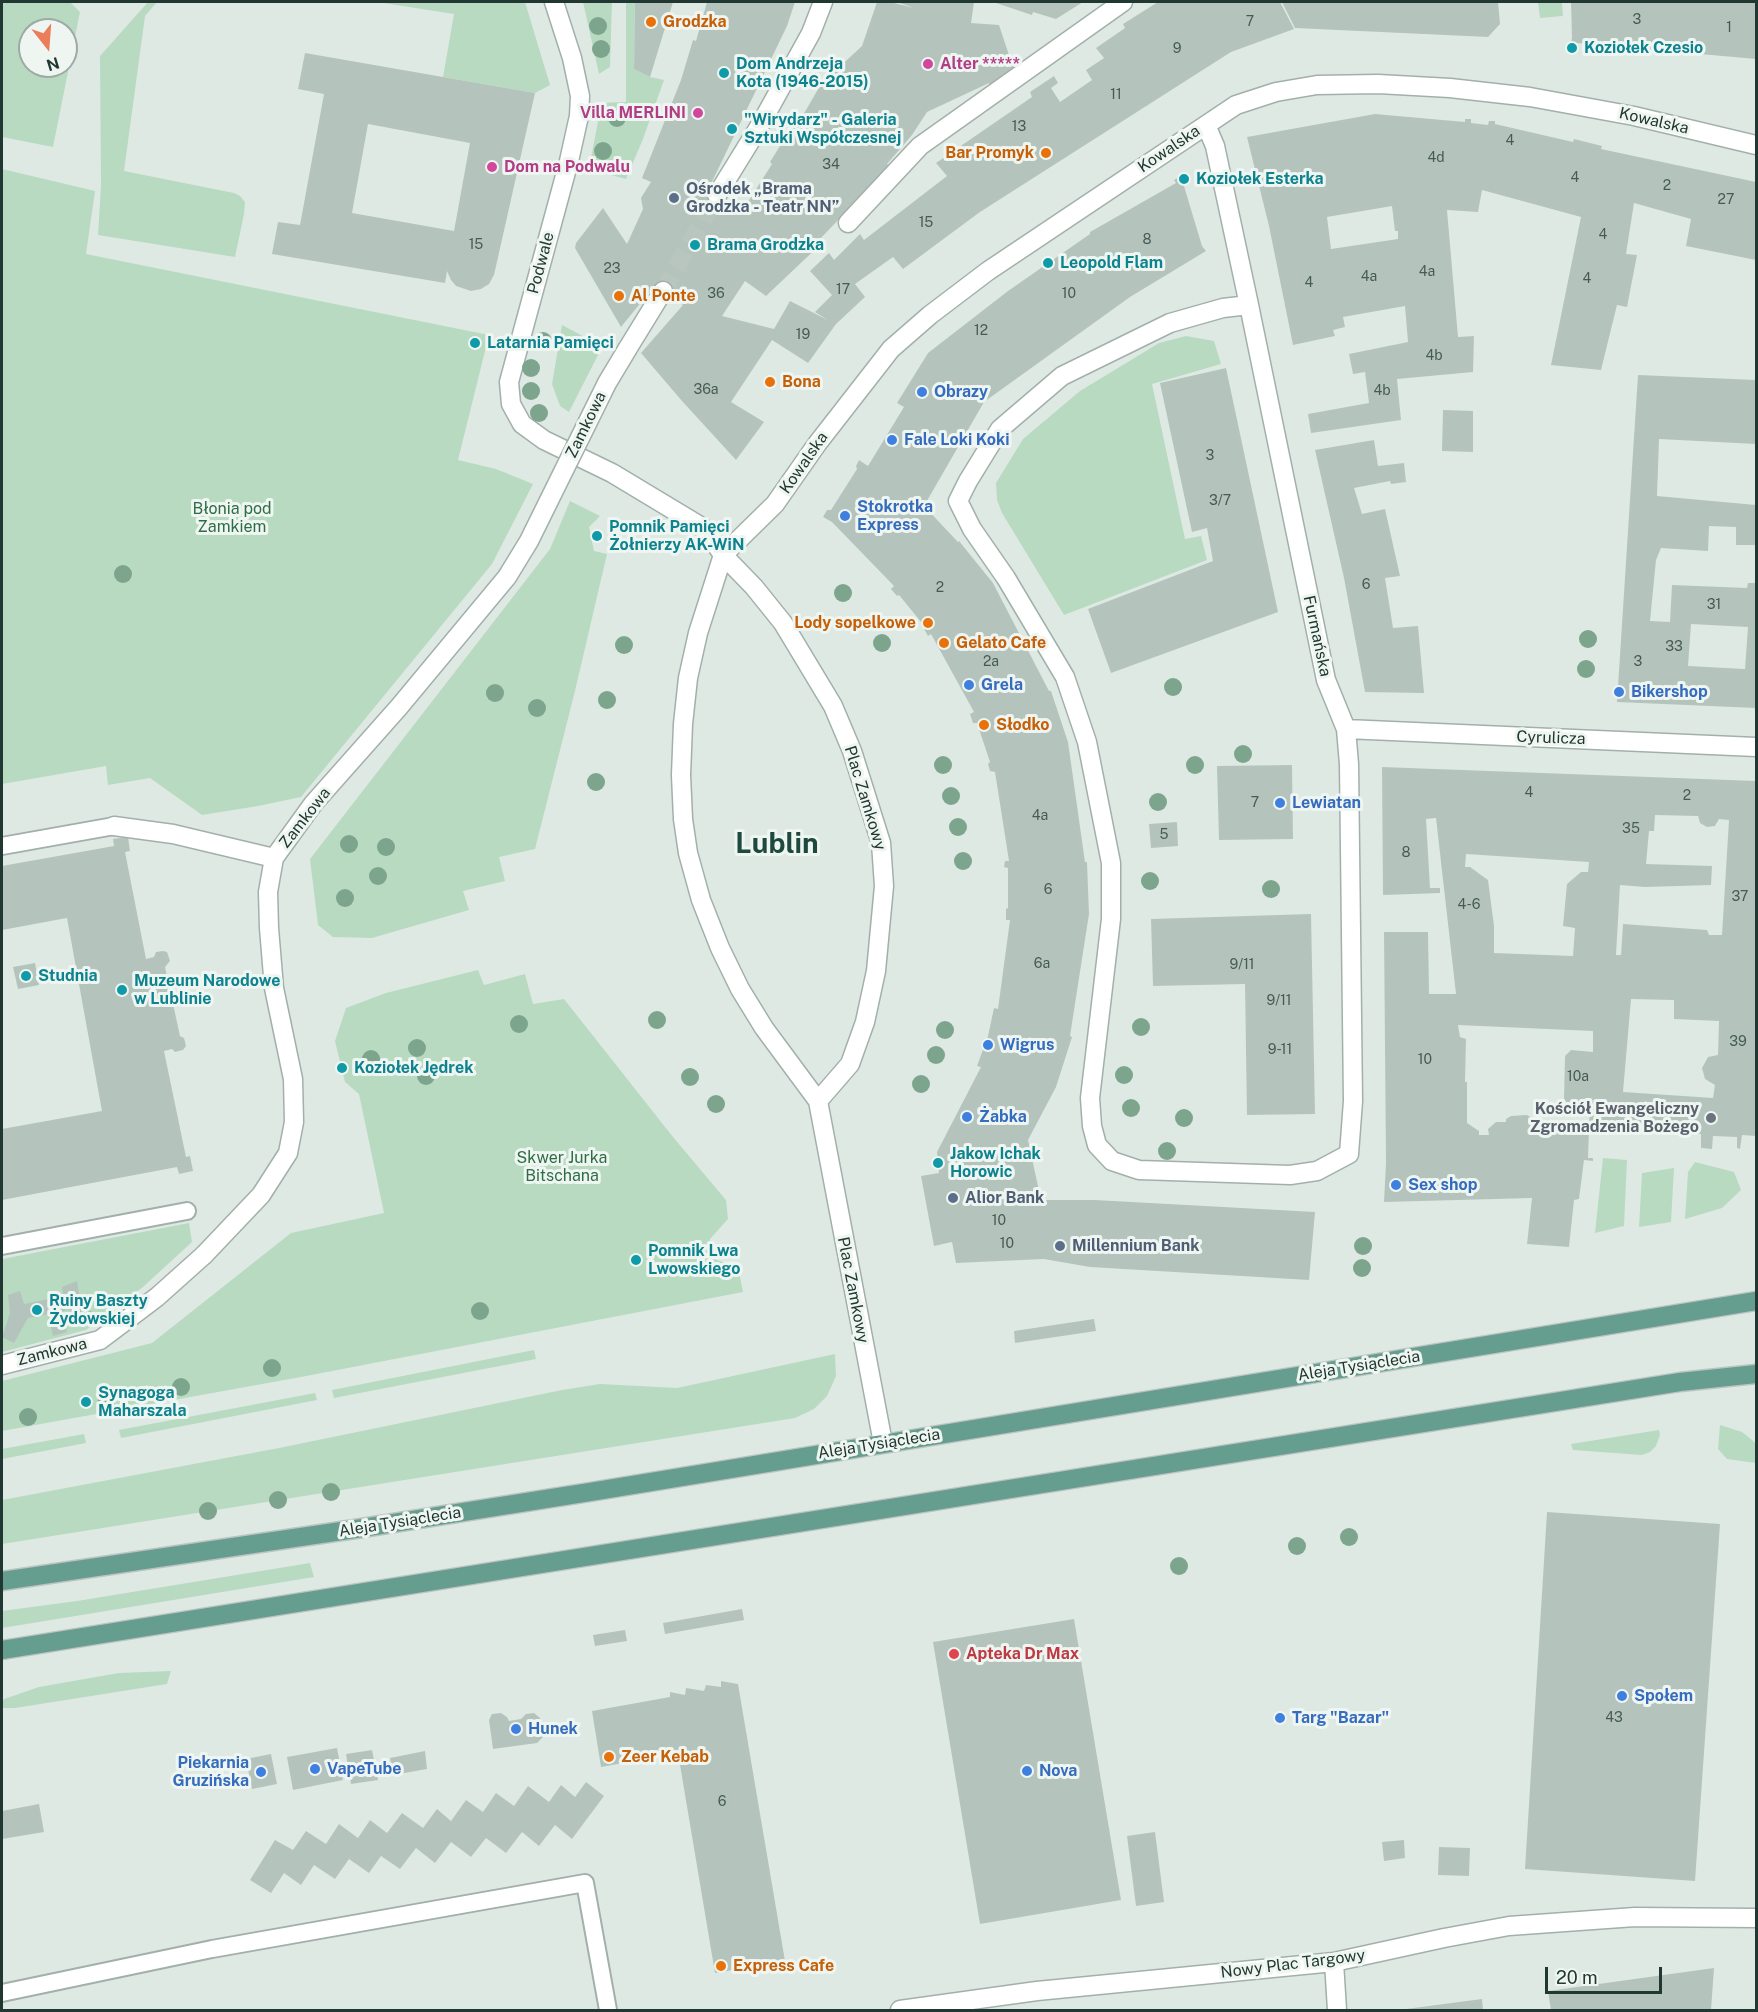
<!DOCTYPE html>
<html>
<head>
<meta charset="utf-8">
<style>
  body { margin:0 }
  #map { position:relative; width:1758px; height:2012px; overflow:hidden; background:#dfe9e4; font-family:"Public Sans",sans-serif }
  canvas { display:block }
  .frame { position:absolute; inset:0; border:3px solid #213832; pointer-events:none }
  .north { position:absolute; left:18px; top:18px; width:60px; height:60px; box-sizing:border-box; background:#eff6f2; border:2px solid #9daaa5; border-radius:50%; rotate:163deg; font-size:16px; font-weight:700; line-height:24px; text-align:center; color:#213832 }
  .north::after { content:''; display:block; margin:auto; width:21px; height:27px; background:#eb7d5b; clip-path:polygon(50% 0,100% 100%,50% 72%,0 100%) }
  .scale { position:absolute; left:1545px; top:1967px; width:117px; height:27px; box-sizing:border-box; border:3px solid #213832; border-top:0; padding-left:8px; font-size:18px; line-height:21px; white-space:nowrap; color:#213832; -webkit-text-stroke:4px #eff6f2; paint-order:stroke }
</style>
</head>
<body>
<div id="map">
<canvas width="1758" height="2012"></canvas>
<div class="frame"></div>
<div class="north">N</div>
<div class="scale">20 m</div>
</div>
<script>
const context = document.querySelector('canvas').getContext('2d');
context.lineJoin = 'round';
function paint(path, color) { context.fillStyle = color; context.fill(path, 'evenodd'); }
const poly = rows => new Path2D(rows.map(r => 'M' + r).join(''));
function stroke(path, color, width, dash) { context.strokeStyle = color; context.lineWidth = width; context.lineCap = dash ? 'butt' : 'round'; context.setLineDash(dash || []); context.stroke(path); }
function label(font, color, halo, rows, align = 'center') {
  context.font = font + ' "Public Sans",sans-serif'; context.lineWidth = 6; context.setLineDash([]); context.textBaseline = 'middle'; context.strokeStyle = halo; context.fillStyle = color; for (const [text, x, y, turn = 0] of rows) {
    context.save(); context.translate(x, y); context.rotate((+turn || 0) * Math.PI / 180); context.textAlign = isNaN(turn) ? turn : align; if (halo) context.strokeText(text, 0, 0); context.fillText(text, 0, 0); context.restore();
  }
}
const green = poly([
  [2,2,70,2,80,12,53,147,2,137],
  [30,30,66,30,66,66,30,66],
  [148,2,157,2,145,16,124,171,234,193,240,196,245,202,244,214,235,257,98,235,101,185,100,56],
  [377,2,525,2,550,85,535,93,443,77,454,14],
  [583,2,612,2,610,67,599,74],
  [626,2,635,2,634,69,650,77,664,80,643,139,626,179,589,169,599,116,599,103,626,102],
  [1538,2,1562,2,1563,16,1540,18],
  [2,169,95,191,86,254,489,335,458,460,496,469,533,484,492,564,301,797,258,806,202,815,150,778,108,785,106,766,2,784],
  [562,325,581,335,598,355,569,412,560,406,552,384],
  [1186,336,1214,341,1221,364,1152,384,1185,539,1201,536,1207,560,1064,615,1002,513,997,500,996,483,1023,439,1080,391,1159,343],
  [570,501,600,516,589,527,594,551,607,554,575,691,535,849,499,857,505,881,463,891,469,910,372,938,333,937,318,925,310,859,550,549],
  [478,970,484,985,525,974,533,1004,564,999,673,1137,726,1200,728,1219,710,1239,714,1259,738,1267,743,1292,301,1377,2,1431,2,1381,152,1343,291,1233,384,1213,359,1094,345,1082,335,1041,346,1008,386,993],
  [1603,1158,1627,1160,1624,1226,1595,1233],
  [1695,1162,1734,1172,1741,1190,1722,1208,1685,1219,1688,1172],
  [1674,1168,1671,1222,1639,1227,1642,1173],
  [189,1223,192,1242,143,1287,86,1330,2,1352,2,1259],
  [534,1350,536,1359,334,1398,332,1390],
  [835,1354,836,1376,827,1396,814,1409,795,1418,2,1544,2,1500,279,1448,562,1390,600,1384,677,1388],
  [315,1393,317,1400,121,1438,119,1430],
  [1720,1425,1742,1432,1752,1440,1756,1444,1756,1463,1727,1459,1718,1449],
  [1659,1430,1660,1435,1656,1446,1650,1452,1642,1455,1573,1450,1571,1444],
  [84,1434,86,1443,2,1459,2,1449],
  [310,1563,314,1577,2,1628,2,1611,77,1601],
  [171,1671,167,1684,15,1708,2,1708,2,1702,4,1699,39,1687,119,1673]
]);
const building = poly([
  [635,2,673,2,650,77,634,69],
  [707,2,795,2,787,26,708,190,743,210,772,164,770,162,799,115,802,117,821,84,862,46,877,2,890,2,914,8,897,2,974,2,971,23,999,25,1009,55,1019,74,994,91,989,83,927,112,912,135,887,164,890,166,887,169,820,239,823,242,766,296,745,281,722,316,774,329,790,301,828,320,815,312,832,295,810,271,829,253,834,260,860,234,864,240,947,176,936,163,1032,97,1030,92,1054,76,1058,83,1051,88,1060,102,1092,80,1086,70,1104,58,1096,48,1125,28,1123,24,1158,2,1280,2,1294,29,1231,52,980,212,903,269,893,257,855,284,865,297,836,324,808,363,772,340,731,402,764,422,736,460,682,401,641,353,683,305,655,285,621,327,575,248,576,243,603,208,627,244,643,209,641,198,651,182,642,178,681,80,693,40,696,41],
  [993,2,1083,2,1056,19,1033,12,1032,15],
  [1282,2,1498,2,1500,24,1488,37,1295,28],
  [1571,2,1756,2,1756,59,1577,43,1577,47,1570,46,1572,38],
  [305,53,535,93,494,275,489,284,481,289,471,291,456,286,451,280,447,271,445,283,272,254,278,222,300,225,324,94,298,89],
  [368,124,470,143,454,231,352,213],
  [1375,114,1465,122,1465,119,1471,119,1471,123,1488,125,1489,121,1495,121,1495,124,1573,142,1574,139,1602,146,1601,149,1756,182,1756,260,1686,246,1691,219,1634,203,1626,254,1637,255,1627,307,1617,305,1601,370,1551,365,1581,217,1482,190,1478,212,1447,210,1458,337,1474,336,1473,372,1397,379,1401,420,1311,433,1308,414,1369,403,1365,372,1353,374,1349,354,1408,342,1405,306,1343,317,1345,327,1333,330,1335,336,1293,345,1269,226,1247,137],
  [1392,206,1395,231,1398,231,1398,239,1331,249,1327,217],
  [1181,176,1202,246,1206,251,1130,297,984,402,924,506,958,542,959,541,993,583,1049,691,1051,691,1068,742,1085,862,1087,862,1089,914,1070,1036,1072,1037,1056,1087,1028,1140,1041,1200,1095,1200,1315,1212,1309,1280,1090,1267,1044,1259,956,1263,952,1242,934,1246,921,1176,939,1173,937,1152,981,1067,977,1066,988,1036,994,1008,998,1009,1010,920,1006,920,1006,909,1008,908,1008,868,1004,867,1005,861,1009,861,995,772,990,771,988,764,990,762,977,723,973,723,970,714,974,712,931,634,928,636,924,629,926,628,899,595,897,596,891,589,894,586,832,522,823,517,827,510,831,510,857,469,856,466,859,460,868,466,904,407,897,403,928,353,1008,291,1090,234,1090,232,1176,183,1174,180],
  [1226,368,1278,612,1111,673,1088,609,1213,561,1207,528,1192,532,1160,383],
  [1638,375,1756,380,1756,444,1659,439,1657,496,1756,505,1756,545,1736,545,1736,527,1709,526,1708,551,1661,548,1656,560,1650,621,1670,622,1672,585,1747,588,1748,583,1756,583,1756,708,1617,702],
  [1691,624,1748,627,1745,669,1688,666],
  [1443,410,1473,411,1473,452,1442,451],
  [1374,440,1378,466,1404,463,1406,482,1391,484,1390,481,1354,488,1362,514,1385,509,1400,576,1385,578,1393,628,1418,626,1424,693,1365,692,1344,578,1315,450],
  [1292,765,1293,839,1219,840,1217,766],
  [1382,767,1756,781,1756,1136,1742,1135,1740,1149,1737,1148,1737,1137,1713,1136,1712,1149,1701,1148,1701,1134,1696,1134,1696,1132,1688,1131,1688,1134,1685,1131,1669,1130,1668,1132,1665,1132,1666,1130,1652,1128,1651,1131,1637,1130,1637,1132,1607,1128,1607,1132,1589,1130,1588,1158,1593,1158,1593,1161,1584,1160,1579,1199,1574,1200,1569,1247,1527,1244,1532,1198,1384,1202,1386,1163,1384,932,1428,932,1429,994,1456,994,1436,818,1426,819,1430,888,1440,888,1440,893,1383,895],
  [1655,815,1698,816,1700,823,1707,827,1715,826,1719,819,1729,820,1722,935,1709,935,1707,930,1623,924,1621,955,1616,955,1620,885,1645,887,1711,885,1712,866,1646,864,1649,831,1654,831],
  [1466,854,1589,862,1588,872,1581,872,1567,884,1563,926,1575,928,1573,956,1494,953,1494,926,1488,880,1470,867,1465,867],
  [1631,999,1674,1000,1674,1019,1719,1021,1718,1055,1708,1057,1702,1068,1705,1079,1715,1085,1713,1098,1623,1092],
  [1458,1025,1593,1031,1593,1052,1571,1050,1565,1056,1564,1098,1567,1104,1590,1108,1589,1125,1533,1122,1532,1118,1527,1115,1511,1116,1506,1119,1506,1122,1496,1122,1488,1129,1489,1135,1479,1135,1479,1131,1467,1123,1467,1082,1465,1082,1466,1039,1460,1037],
  [1177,822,1178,846,1151,848,1149,824],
  [128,837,130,851,125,852,146,959,154,957,156,952,163,951,167,952,170,961,165,967,180,1036,184,1038,186,1046,183,1050,175,1052,172,1049,164,1051,186,1157,190,1156,193,1171,179,1174,177,1167,2,1200,2,1129,102,1111,67,918,2,930,2,866,114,846,113,839],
  [1311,914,1315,1114,1247,1115,1245,984,1153,986,1151,919],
  [35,963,39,985,18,989,13,967],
  [77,1281,80,1299,96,1316,86,1323,68,1309,61,1312,67,1332,53,1336,48,1314,28,1318,14,1343,2,1337,10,1313,8,1295,20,1291,24,1304,63,1296,62,1287],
  [1094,1319,1096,1331,1015,1343,1014,1331],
  [1547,1512,1720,1524,1695,1881,1525,1869],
  [742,1609,744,1620,665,1634,663,1623],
  [1074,1619,1121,1900,980,1924,933,1642],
  [625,1630,627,1641,595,1646,593,1635],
  [721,1681,738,1684,785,1961,715,1973,678,1753,601,1767,592,1711,670,1697,670,1692,685,1695,686,1688,704,1691,706,1685,721,1687],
  [501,1713,507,1717,509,1721,521,1719,526,1714,534,1713,540,1718,543,1737,537,1743,493,1749,489,1720,492,1714],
  [337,1748,343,1780,293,1790,287,1757],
  [372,1750,378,1780,351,1784,346,1754],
  [425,1751,427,1769,393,1775,390,1758],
  [271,1754,277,1784,252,1789,246,1759],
  [586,1782,604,1796,572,1839,555,1825,539,1846,522,1832,506,1853,486,1838,471,1857,451,1842,435,1863,416,1848,400,1869,381,1856,369,1873,349,1859,335,1879,314,1865,301,1885,284,1873,271,1893,250,1880,275,1840,293,1850,306,1831,326,1844,339,1824,358,1838,370,1820,387,1833,402,1813,423,1828,437,1809,451,1821,466,1800,483,1812,496,1793,514,1806,528,1786,549,1802,561,1785,575,1797],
  [39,1804,44,1832,2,1839,2,1811],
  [1155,1832,1164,1902,1136,1906,1127,1836],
  [1404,1840,1405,1858,1384,1861,1382,1842],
  [1439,1847,1470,1848,1469,1876,1438,1875],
  [1714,1968,1711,2010,1551,2010,1548,1991],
  [1482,1999,1483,2010,1407,2010,1406,2009]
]);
const pedestrianTunnel = poly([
  [663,291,717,195]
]);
const service = poly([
  [2,846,114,826],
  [2,1246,187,1211],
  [2,1993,212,1949,585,1883,608,2010]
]);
const pedestrian = poly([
  [717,195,759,127,811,33,823,2],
  [848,223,920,146,1123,2],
  [628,348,663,291],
  [114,826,173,834,274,858],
  [204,1255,261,1195,288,1153,294,1122,293,1079,274,988,269,928,268,892,274,858,313,804,399,707,507,577]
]);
const minor = poly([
  [554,2,572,58,580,96,579,116,569,161,509,382,511,404,522,424,544,440,612,473,705,529,723,555,754,587,783,623,833,706,852,751,881,843,884,886,876,971,865,1022,850,1064,818,1101],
  [1206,125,1215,146,1249,305,1326,680,1346,729,1349,764,1353,1101,1349,1154,1317,1171,1290,1175,1139,1170,1112,1161,1097,1145,1092,1126,1090,1098,1111,919,1111,863,1087,742,1065,677,1006,578,972,529,958,501,968,481,1000,429,1062,376,1170,323,1223,308,1249,305],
  [1346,729,1756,747],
  [2,1365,100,1340,157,1297,204,1255],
  [883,1443,818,1101,764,1028,740,989,720,948,701,900,688,853,683,819,681,775,683,724,688,678,698,633,723,555,775,504,817,444,891,349,930,315,988,271,1236,105,1276,92,1317,85,1378,84,1450,88,1530,97,1634,116,1756,145],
  [1334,1962,1337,2010],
  [900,2010,1037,1991,1334,1962,1444,1938,1509,1926,1635,1917,1756,1918]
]);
const primary = poly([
  [2,1581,362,1528,590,1492,1756,1301],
  [2,1650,1680,1382,1756,1374]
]);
const pedestrianBridge = poly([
  [507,577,529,541,607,383,628,348]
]);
const trees = [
  [598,26],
  [601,49],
  [617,118],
  [603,151],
  [543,341],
  [531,368],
  [531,391],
  [539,413],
  [123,574],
  [843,593],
  [1588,639],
  [882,643],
  [624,645],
  [1586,669],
  [1173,687],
  [495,693],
  [607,700],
  [537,708],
  [1243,754],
  [943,765],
  [1195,765],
  [596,782],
  [951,796],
  [1158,802],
  [958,827],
  [349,844],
  [386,847],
  [963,861],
  [378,876],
  [1150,881],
  [1271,889],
  [345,898],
  [657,1020],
  [519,1024],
  [1141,1027],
  [945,1030],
  [417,1048],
  [936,1055],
  [371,1059],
  [1124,1075],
  [426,1076],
  [690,1077],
  [921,1084],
  [716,1104],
  [1131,1108],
  [1184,1118],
  [1167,1151],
  [1363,1246],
  [1362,1268],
  [480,1311],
  [272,1368],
  [181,1387],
  [106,1404],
  [28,1417],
  [331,1492],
  [278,1500],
  [208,1511],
  [1349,1537],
  [1297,1546],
  [1179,1566]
];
const markers = [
  [651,22,6,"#e8710a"],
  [1572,48,6,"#0f9aa8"],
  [928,64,6,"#d1479c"],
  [724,73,6,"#0f9aa8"],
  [698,113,6,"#d1479c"],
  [732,129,6,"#0f9aa8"],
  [1046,153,6,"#e8710a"],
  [492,167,6,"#d1479c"],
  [1184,179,6,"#0f9aa8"],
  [674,198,6,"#5c6f8a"],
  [695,245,6,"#0f9aa8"],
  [1048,263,6,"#0f9aa8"],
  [619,296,6,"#e8710a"],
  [475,343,6,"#0f9aa8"],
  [770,382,6,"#e8710a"],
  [922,392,6,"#3f7fe0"],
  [892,440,6,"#3f7fe0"],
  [845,516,6,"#3f7fe0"],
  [597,536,6,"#0f9aa8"],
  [928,623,6,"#e8710a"],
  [944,643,6,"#e8710a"],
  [969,685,6,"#3f7fe0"],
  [1619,692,6,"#3f7fe0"],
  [984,725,6,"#e8710a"],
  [1280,803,6,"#3f7fe0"],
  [26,976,6,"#0f9aa8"],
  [122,990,6,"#0f9aa8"],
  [988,1045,6,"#3f7fe0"],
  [342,1068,6,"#0f9aa8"],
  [967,1117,6,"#3f7fe0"],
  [1711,1118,6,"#6b7280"],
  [938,1163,6,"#0f9aa8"],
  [1396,1185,6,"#3f7fe0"],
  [953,1198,6,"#5c6f8a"],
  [1060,1246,6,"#5c6f8a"],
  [636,1260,6,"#0f9aa8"],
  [37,1310,6,"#0f9aa8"],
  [86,1402,6,"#0f9aa8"],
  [954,1654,6,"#e0444e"],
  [1622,1696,6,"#3f7fe0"],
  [1280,1718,6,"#3f7fe0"],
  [516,1729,6,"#3f7fe0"],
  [609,1757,6,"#e8710a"],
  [315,1769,6,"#3f7fe0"],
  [1027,1771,6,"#3f7fe0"],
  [261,1772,6,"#3f7fe0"],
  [721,1966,6,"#e8710a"]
];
const numberNames = [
  ["3",1637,20],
  ["7",1250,22],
  ["1",1729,28],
  ["9",1177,49],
  ["11",1116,95],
  ["13",1019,127],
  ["4",1510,141],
  ["4d",1436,158],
  ["34",831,165],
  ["4",1575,178],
  ["2",1667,186],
  ["27",1726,200],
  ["15",926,223],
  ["4",1603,235],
  ["8",1147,240],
  ["15",476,245],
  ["23",612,269],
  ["4a",1427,272],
  ["4a",1369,277],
  ["4",1587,279],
  ["4",1309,283],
  ["17",843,290],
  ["36",716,294],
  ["10",1069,294],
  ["12",981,331],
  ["19",803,335],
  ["4b",1434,356],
  ["36a",706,390],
  ["4b",1382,391],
  ["3",1210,456],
  ["3/7",1220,501],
  ["6",1366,585],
  ["2",940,588],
  ["31",1714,605],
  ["33",1674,647],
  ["2a",991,662],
  ["3",1638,662],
  ["4",1529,793],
  ["2",1687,796],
  ["7",1255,803],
  ["4a",1040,816],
  ["35",1631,829],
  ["5",1164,835],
  ["8",1406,853],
  ["6",1048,890],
  ["37",1740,897],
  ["4-6",1469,905],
  ["6a",1042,964],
  ["9/11",1242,965],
  ["9/11",1279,1001],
  ["39",1738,1042],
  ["9-11",1280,1050],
  ["10",1425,1060],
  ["10a",1578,1077],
  ["10",999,1221],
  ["10",1007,1244],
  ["43",1614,1718],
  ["6",722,1802]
];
const foodNames = [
  ["Grodzka",663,22],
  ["Bar Promyk",1034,153,"right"],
  ["Al Ponte",631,296],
  ["Bona",782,382],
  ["Lody sopelkowe",916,623,"right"],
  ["Gelato Cafe",956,643],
  ["Słodko",996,725],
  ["Zeer Kebab",621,1757],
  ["Express Cafe",733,1966]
];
const cultureNames = [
  ["Koziołek Czesio",1584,48],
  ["Dom Andrzeja",736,64],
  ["Kota (1946-2015)",736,82],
  ["\"Wirydarz\" - Galeria",744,120],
  ["Sztuki Współczesnej",744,138],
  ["Koziołek Esterka",1196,179],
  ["Brama Grodzka",707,245],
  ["Leopold Flam",1060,263],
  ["Latarnia Pamięci",487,343],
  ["Pomnik Pamięci",609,527],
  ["Żołnierzy AK-WiN",609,545],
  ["Studnia",38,976],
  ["Muzeum Narodowe",134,981],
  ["w Lublinie",134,999],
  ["Koziołek Jędrek",354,1068],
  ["Jakow Ichak",950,1154],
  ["Horowic",950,1172],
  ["Pomnik Lwa",648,1251],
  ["Lwowskiego",648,1269],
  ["Ruiny Baszty",49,1301],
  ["Żydowskiej",49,1319],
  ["Synagoga",98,1393],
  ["Maharszala",98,1411]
];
const hotelNames = [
  ["Alter *****",940,64],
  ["Villa MERLINI",686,113,"right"],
  ["Dom na Podwalu",504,167]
];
const streetNames = [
  ["Kowalska",1654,121,13],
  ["Kowalska",1169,149,-34],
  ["Podwale",541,263,-75],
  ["Zamkowa",586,425,-64],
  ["Kowalska",804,463,-55],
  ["Furmańska",1317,636,78],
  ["Cyrulicza",1551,738,2],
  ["Plac Zamkowy",865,798,73],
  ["Zamkowa",305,818,-52],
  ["Plac Zamkowy",853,1290,79],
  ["Zamkowa",52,1352,-14],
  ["Aleja Tysiąclecia",1359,1366,-9],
  ["Aleja Tysiąclecia",879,1444,-9],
  ["Aleja Tysiąclecia",400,1522,-9],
  ["Nowy Plac Targowy",1293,1964,-7]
];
const serviceNames = [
  ["Ośrodek „Brama",686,189],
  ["Grodzka - Teatr NN”",686,207],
  ["Alior Bank",965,1198],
  ["Millennium Bank",1072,1246]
];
const shopNames = [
  ["Obrazy",934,392],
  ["Fale Loki Koki",904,440],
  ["Stokrotka",857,507],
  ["Express",857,525],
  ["Grela",981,685],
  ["Bikershop",1631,692],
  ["Lewiatan",1292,803],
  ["Wigrus",1000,1045],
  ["Żabka",979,1117],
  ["Sex shop",1408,1185],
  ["Społem",1634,1696],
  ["Targ \"Bazar\"",1292,1718],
  ["Hunek",528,1729],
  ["Piekarnia",249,1763,"right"],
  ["Gruzińska",249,1781,"right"],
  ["VapeTube",327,1769],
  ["Nova",1039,1771]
];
const parkNames = [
  ["Błonia pod",232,509],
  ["Zamkiem",232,527],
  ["Skwer Jurka",562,1158],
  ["Bitschana",562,1176]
];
const worshipNames = [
  ["Kościół Ewangeliczny",1699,1109],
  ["Zgromadzenia Bożego",1699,1127]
];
const healthNames = [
  ["Apteka Dr Max",966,1654]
];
const townNames = [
  ["Lublin",777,844]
];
paint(green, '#b8dac1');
paint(building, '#b4c4bd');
stroke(pedestrianTunnel, '#b9c6c0', 18, [18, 9]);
stroke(service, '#a2b0ab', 20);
stroke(pedestrian, '#a2b0ab', 21);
stroke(minor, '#a2b0ab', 21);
stroke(primary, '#bcc3c2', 21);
stroke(service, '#fff', 16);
stroke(pedestrian, '#fff', 18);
stroke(minor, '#fff', 18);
stroke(primary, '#659d8e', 18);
stroke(pedestrianBridge, '#a2b0ab', 21, []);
stroke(pedestrianBridge, '#fff', 18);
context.fillStyle = '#7da58d';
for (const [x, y] of trees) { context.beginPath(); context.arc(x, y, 9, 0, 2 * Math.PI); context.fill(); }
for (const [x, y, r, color] of markers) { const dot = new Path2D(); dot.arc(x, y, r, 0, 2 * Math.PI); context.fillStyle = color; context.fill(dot); stroke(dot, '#eff6f2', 2); }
label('14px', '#465b55', null, numberNames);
label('bold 16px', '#c56008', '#eff6f2', foodNames, 'left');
label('bold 16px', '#0d838f', '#eff6f2', cultureNames, 'left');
label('bold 16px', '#b23c85', '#eff6f2', hotelNames, 'left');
label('16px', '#213832', '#eff6f2', streetNames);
label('bold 16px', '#4e5e75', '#eff6f2', serviceNames, 'left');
label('bold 16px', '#366cbe', '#eff6f2', shopNames, 'left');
label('16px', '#2d6d45', '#eff6f2', parkNames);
label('bold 16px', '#5b616d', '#eff6f2', worshipNames, 'right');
label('bold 16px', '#be3a42', '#eff6f2', healthNames, 'left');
label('bold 28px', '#1e493e', '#eff6f2', townNames);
</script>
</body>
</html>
